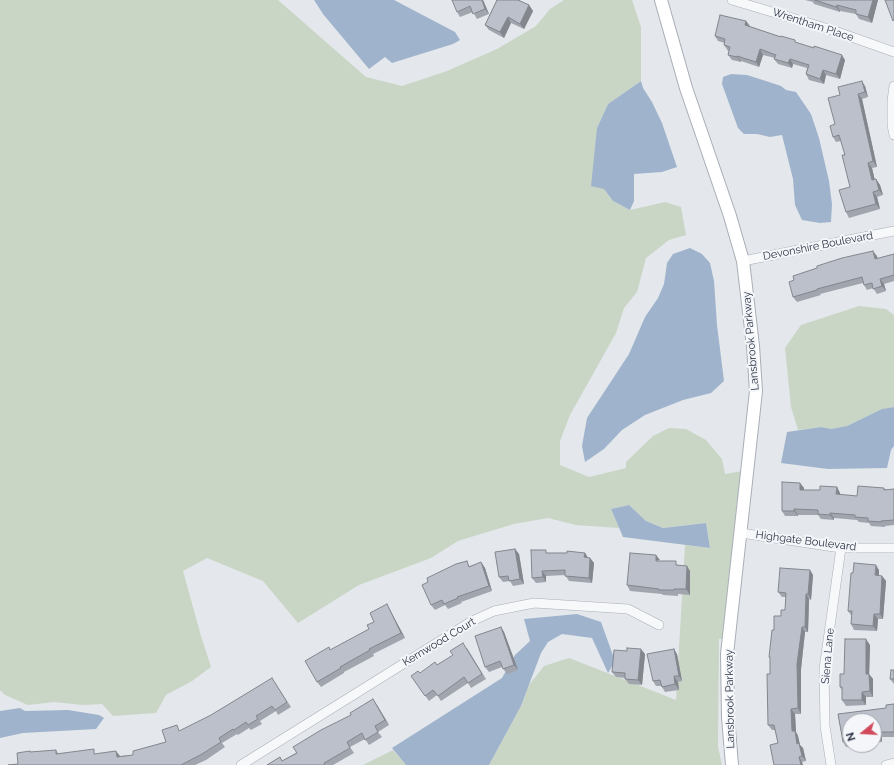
<!DOCTYPE html>
<html>
<head>
<meta charset="utf-8">
<style>
  body { margin:0 }
  #map { position:relative; width:894px; height:765px; overflow:hidden; background:#e4e7ec; font-family:Raleway,sans-serif }
  canvas { display:block }
  .north { position:absolute; left:842px; top:713px; width:40px; height:40px; box-sizing:border-box; background:#f4f6f9; border:1px solid #a4a8b1; border-radius:50%; rotate:252deg; font-size:11px; font-weight:700; line-height:16px; text-align:center; color:#2b3445 }
  .north::after { content:''; display:block; margin:auto; width:14px; height:18px; background:#d1495b; clip-path:polygon(50% 0,100% 100%,50% 72%,0 100%) }
</style>
</head>
<body>
<div id="map">
<canvas width="894" height="765"></canvas>
<div class="north">N</div>
</div>
<script>
const context = document.querySelector('canvas').getContext('2d');
context.lineJoin = 'round';
function paint(path, color) { context.fillStyle = color; context.fill(path, 'evenodd'); }
const poly = rows => new Path2D(rows.map(r => 'M' + r).join(''));
function stroke(path, color, width, dash) { context.strokeStyle = color; context.lineWidth = width; context.lineCap = dash ? 'butt' : 'round'; context.setLineDash(dash || []); context.stroke(path); }
function label(font, color, halo, rows, align = 'center') {
  context.font = font + ' Raleway,sans-serif'; context.lineWidth = 4; context.setLineDash([]); context.textBaseline = 'middle'; context.strokeStyle = halo; context.fillStyle = color; for (const [text, x, y, turn = 0] of rows) {
    context.save(); context.translate(x, y); context.rotate((+turn || 0) * Math.PI / 180); context.textAlign = isNaN(turn) ? turn : align; if (halo) context.strokeText(text, 0, 0); context.fillText(text, 0, 0); context.restore();
  }
}
const green = poly([
  [0,0,278,0,366,77,402,86,447,71,497,49,536,26,550,9,564,0,632,0,641,27,641,81,608,104,597,128,604,189,613,201,630,210,665,202,681,207,686,235,669,240,646,258,637,292,624,308,616,333,570,415,560,441,560,465,589,477,626,468,626,462,653,436,669,428,686,429,706,440,722,459,725,474,742,471,724,639,719,639,718,747,722,765,489,765,521,706,529,685,544,666,569,658,676,700,685,545,710,548,706,523,663,528,646,521,629,505,611,509,619,528,576,525,548,518,514,524,484,533,458,541,431,558,359,585,298,623,263,581,207,558,183,571,201,636,211,667,192,681,166,695,156,713,113,716,102,704,83,705,54,702,28,705,5,695,0,690],
  [859,306,886,309,894,315,894,407,882,409,847,426,831,429,821,427,798,430,791,407,785,348,801,325],
  [393,750,406,765,363,765]
]);
const water = poly([
  [314,0,394,0,455,32,460,40,453,44,392,63,385,57,369,69,323,14],
  [731,74,747,75,769,82,781,86,786,90,796,92,811,114,819,138,829,181,832,204,831,222,820,223,802,220,795,205,793,179,782,135,770,137,757,134,744,134,738,128,722,84,723,77],
  [641,81,643,88,652,102,662,123,677,167,662,172,634,174,634,201,630,210,613,201,604,189,591,186,597,128,608,104],
  [690,248,702,254,710,263,714,281,717,325,724,381,711,393,683,400,645,415,622,430,604,449,585,462,582,446,587,418,629,354,645,317,658,298,664,284,667,263,673,254],
  [894,407,894,446,891,450,887,468,828,469,781,463,787,432,821,427,831,429,847,426,882,409],
  [629,505,646,521,663,528,706,523,710,548,623,537,611,509],
  [577,614,601,622,615,661,608,673,592,638,562,634,548,642,541,653,521,706,489,765,406,765,392,748,502,678,515,655,530,641,524,619],
  [20,708,25,711,68,710,99,715,104,718,96,729,23,733,0,738,0,711]
]);
const street = poly([
  [732,0,832,30,894,52],
  [894,86,892,101,892,125,894,135],
  [743,261,894,231],
  [741,533,841,548,894,548],
  [241,765,472,621,494,611,534,603,628,609,659,625],
  [831,765,825,726,824,669,841,548],
  [886,765,894,763]
]);
const secondary = poly([
  [661,0,686,88,730,216,743,261,753,346,756,391,727,654,728,717,732,765]
]);
const wall = poly([
  [483,0,489,14,477,19,473,12,460,17,457,12],
  [497,0,520,0,520,1,529,5,533,11,524,29,511,23,504,38,489,30,485,25],
  [805,0,878,0,872,23,859,19,856,14,840,11,840,12,814,4,813,2],
  [746,21,749,26,845,60,840,79,826,75,824,84,809,80,806,74,807,68,793,64,792,68,778,64,774,59,775,58,763,55,759,67,741,61,741,62,732,60,728,55,729,51,728,51,724,45,725,43,718,41,715,36],
  [865,86,868,97,862,99,877,167,872,168,875,180,876,179,880,185,883,195,877,197,880,209,849,218,846,212,850,187,845,155,841,141,836,142,833,137,840,95],
  [894,254,894,281,884,284,886,291,877,294,873,288,867,290,864,285,863,283,820,294,821,295,797,302,793,297,877,256,877,259],
  [800,483,804,488,804,490,820,490,837,487,840,493,840,495,857,496,884,488,885,490,894,489,894,525,885,526,885,527,871,526,869,523,859,522,857,520,834,518,834,520,821,519,818,515,798,515,798,516,785,516,782,511],
  [515,549,519,554,524,584,513,586,510,581,503,582,499,577],
  [548,553,585,553,588,558,590,558,594,563,592,583,569,581,565,575,546,576,546,582,536,583,532,578],
  [660,561,679,565,690,571,690,595,678,594,678,596,663,595,662,594,630,591,627,585],
  [481,562,485,568,492,591,461,602,462,603,448,609,445,605,435,610,431,605,470,566],
  [810,570,813,575,811,600,809,599,808,632,805,632,801,669,801,714,795,714,796,732,798,736,800,745,803,748,806,761,802,762,778,743,775,730,772,730,768,725,770,674,770,659,769,657,774,630,785,610,786,597,782,597,778,592],
  [879,570,879,576,882,576,886,581,883,619,878,619,877,631,854,630,851,624,851,615,848,611],
  [387,604,390,610,405,638,373,654,374,656,344,672,344,673,321,687,317,682,331,650,369,629,374,622],
  [501,627,504,632,518,670,507,674,502,667,489,672,485,667],
  [870,645,869,674,873,679,873,697,866,697,866,705,846,706,842,700,842,690,840,687,844,674],
  [467,648,486,679,471,688,468,683,441,701,437,695,429,701,411,676,420,673,437,665],
  [645,654,642,685,629,684,625,679,625,678,616,677,612,672],
  [677,654,682,681,678,682,679,690,665,692,662,687,661,686,656,686,653,681],
  [894,670,894,684,890,679],
  [275,683,291,707,278,715,276,711,260,721,262,724,251,730,249,728,238,735,237,734,222,743,225,747,206,760,195,765,8,765,18,764,30,751,31,752,56,750,58,753,120,756,133,755,166,742,181,731],
  [894,704,894,737,882,737,882,742,874,743,874,721,850,721,850,745,862,745,846,747,843,742,838,714,886,708,886,705],
  [377,705,389,725,378,732,382,737,369,745,365,739,350,747,354,753,333,765,267,765,280,757,282,761]
]);
const shadedWall = poly([
  [482,0,483,0,489,14,485,9],
  [873,0,878,0,872,23,868,17],
  [529,5,533,11,524,29,520,24],
  [837,5,840,11,840,12,836,7],
  [508,17,511,23,504,38,500,32],
  [746,21,750,26,745,25],
  [760,49,763,55,759,67,756,62],
  [842,55,845,60,840,79,836,74],
  [737,56,741,61,741,62,737,57],
  [790,59,793,64,792,68,788,63],
  [823,70,826,75,824,84,820,79],
  [862,81,865,86,868,97,865,92],
  [858,94,862,99,877,167,873,161],
  [868,163,872,168,876,186,872,180],
  [876,179,880,185,883,195,879,190],
  [873,192,877,197,880,209,876,204],
  [873,251,877,256,879,264,875,259],
  [880,279,884,284,886,291,882,286],
  [800,483,804,488,804,495,800,490],
  [837,487,840,493,840,499,836,494],
  [794,509,798,515,798,516,794,511],
  [830,513,834,518,834,520,830,515],
  [515,549,519,554,524,584,520,579],
  [585,553,588,558,584,557],
  [656,555,660,560,656,561],
  [590,558,594,563,592,583,589,578],
  [481,562,485,568,492,591,489,586],
  [876,565,879,570,879,580,875,575],
  [687,566,690,571,690,595,686,589],
  [810,570,813,575,811,600,808,594],
  [542,571,546,576,546,582,543,577],
  [882,576,886,581,883,619,880,614],
  [806,594,809,599,808,632,805,627],
  [387,604,390,610,405,638,401,633],
  [874,614,878,619,877,631,873,626],
  [501,627,504,632,518,670,514,665],
  [802,627,805,632,801,669,801,714,798,708,797,664],
  [866,639,870,645,869,679,866,674],
  [641,649,645,654,642,685,638,680],
  [674,649,677,654,682,681,679,676],
  [869,674,873,679,873,697,870,691],
  [674,676,678,682,679,690,675,684],
  [862,692,866,697,866,705,862,700],
  [373,699,377,705,389,725,385,720],
  [791,709,795,714,796,732,798,736,800,745,803,748,806,761,802,756,792,731],
  [878,732,882,737,882,742,879,737],
  [116,751,120,756,117,757],
  [799,757,802,762,803,765,801,765]
]);
const building = poly([
  [452,0,482,0,485,9,473,14,470,6,457,12,452,0],
  [497,0,518,0,529,5,520,24,508,17,500,32,485,25,497,0],
  [815,0,873,0,868,17,856,14,856,10,837,5,836,7,815,0],
  [885,0,894,0,894,20,893,21,885,0],
  [720,15,746,21,745,25,781,37,781,36,795,40,795,42,814,48,814,46,842,55,836,74,823,70,820,79,806,74,809,65,790,59,788,63,774,59,776,55,760,49,756,62,737,56,737,57,728,55,730,47,724,45,725,39,715,36,720,15],
  [862,81,865,92,858,94,873,161,868,163,872,180,876,179,879,190,873,192,876,204,846,212,839,190,850,187,842,155,845,155,839,135,833,137,830,126,835,124,828,98,840,95,838,87,862,81],
  [873,251,875,259,894,254,894,275,880,279,882,286,873,289,872,283,864,285,862,277,817,289,817,290,793,297,789,282,794,280,793,276,817,268,817,266,842,258,873,251],
  [782,482,800,483,800,490,820,490,820,486,837,487,836,494,857,496,858,486,884,488,884,490,894,489,894,520,881,521,881,522,868,521,868,518,855,517,855,515,830,513,830,515,818,514,818,510,794,509,794,511,782,511,782,482],
  [515,549,520,579,509,581,508,576,499,577,495,552,515,549],
  [531,550,546,550,546,553,567,553,567,551,585,553,584,557,590,558,589,578,565,576,565,570,542,571,543,577,532,578,531,550],
  [630,553,656,555,656,561,676,561,676,565,687,566,686,589,674,589,674,590,659,590,659,589,627,585,630,553],
  [467,561,469,567,481,562,489,586,457,597,458,598,444,604,442,600,431,605,422,585,428,582,427,578,456,564,467,561],
  [854,563,876,565,875,575,882,576,880,614,874,614,873,626,851,624,852,611,848,611,851,573,853,573,854,563],
  [780,568,810,570,808,594,806,594,805,627,802,627,797,664,798,708,791,709,792,731,795,731,797,744,799,743,802,756,799,757,801,765,774,765,770,745,778,743,774,725,768,725,767,674,770,674,770,657,769,657,772,630,774,630,774,616,781,616,781,610,785,610,786,593,778,592,780,568],
  [387,604,401,633,369,649,370,650,340,667,341,668,317,682,305,661,329,647,330,650,369,629,367,625,374,622,370,613,387,604],
  [501,627,514,665,503,669,500,661,485,667,475,636,501,627],
  [845,639,866,639,866,674,869,674,870,691,862,692,862,700,842,700,842,687,840,687,840,674,844,674,845,639],
  [463,643,482,674,468,683,464,677,438,696,433,690,425,696,411,676,418,671,420,673,435,662,437,665,453,655,450,651,463,643],
  [627,648,641,649,638,680,625,679,625,673,612,672,614,650,627,651,627,648],
  [674,649,679,676,674,676,675,684,662,687,660,680,653,681,647,654,674,649],
  [891,670,894,670,894,679,890,679,891,670],
  [272,678,287,702,275,710,272,706,256,716,258,719,248,725,246,722,234,730,233,729,219,738,221,742,202,754,181,765,8,765,18,764,17,753,30,751,30,752,56,750,56,754,94,749,94,754,116,751,117,757,133,755,133,751,166,742,162,730,177,725,179,731,211,715,272,678],
  [373,699,385,720,375,726,378,732,365,740,362,733,347,742,350,748,324,763,325,765,267,765,280,757,282,761,297,753,293,747,321,730,351,715,350,713,373,699],
  [894,704,894,732,878,732,879,737,874,738,874,721,850,721,850,741,843,742,838,714,886,708,886,705,894,704]
]);
const streetNames = [
  ["Wrentham Place",813,25,18],
  ["Devonshire Boulevard",818,246,-11],
  ["Lansbrook Parkway",751,341,-95],
  ["Highgate Boulevard",806,541,7],
  ["Kernwood Court",439,642,-31],
  ["Siena Lane",828,656,-85],
  ["Lansbrook Parkway",730,699,-91]
];
paint(green, '#c9d6c5');
paint(water, '#9fb4cc');
stroke(street, '#a9aeb7', 10);
stroke(secondary, '#a9aeb7', 14);
stroke(street, '#f7f8fa', 9);
stroke(secondary, '#fff', 12);
paint(wall, '#a1a5ae');
paint(shadedWall, '#83868d');
paint(building, '#bbc0ca');
stroke(building, '#83868d', 1);
label('11px', '#2b3445', '#f4f6f9', streetNames);
</script>
</body>
</html>
